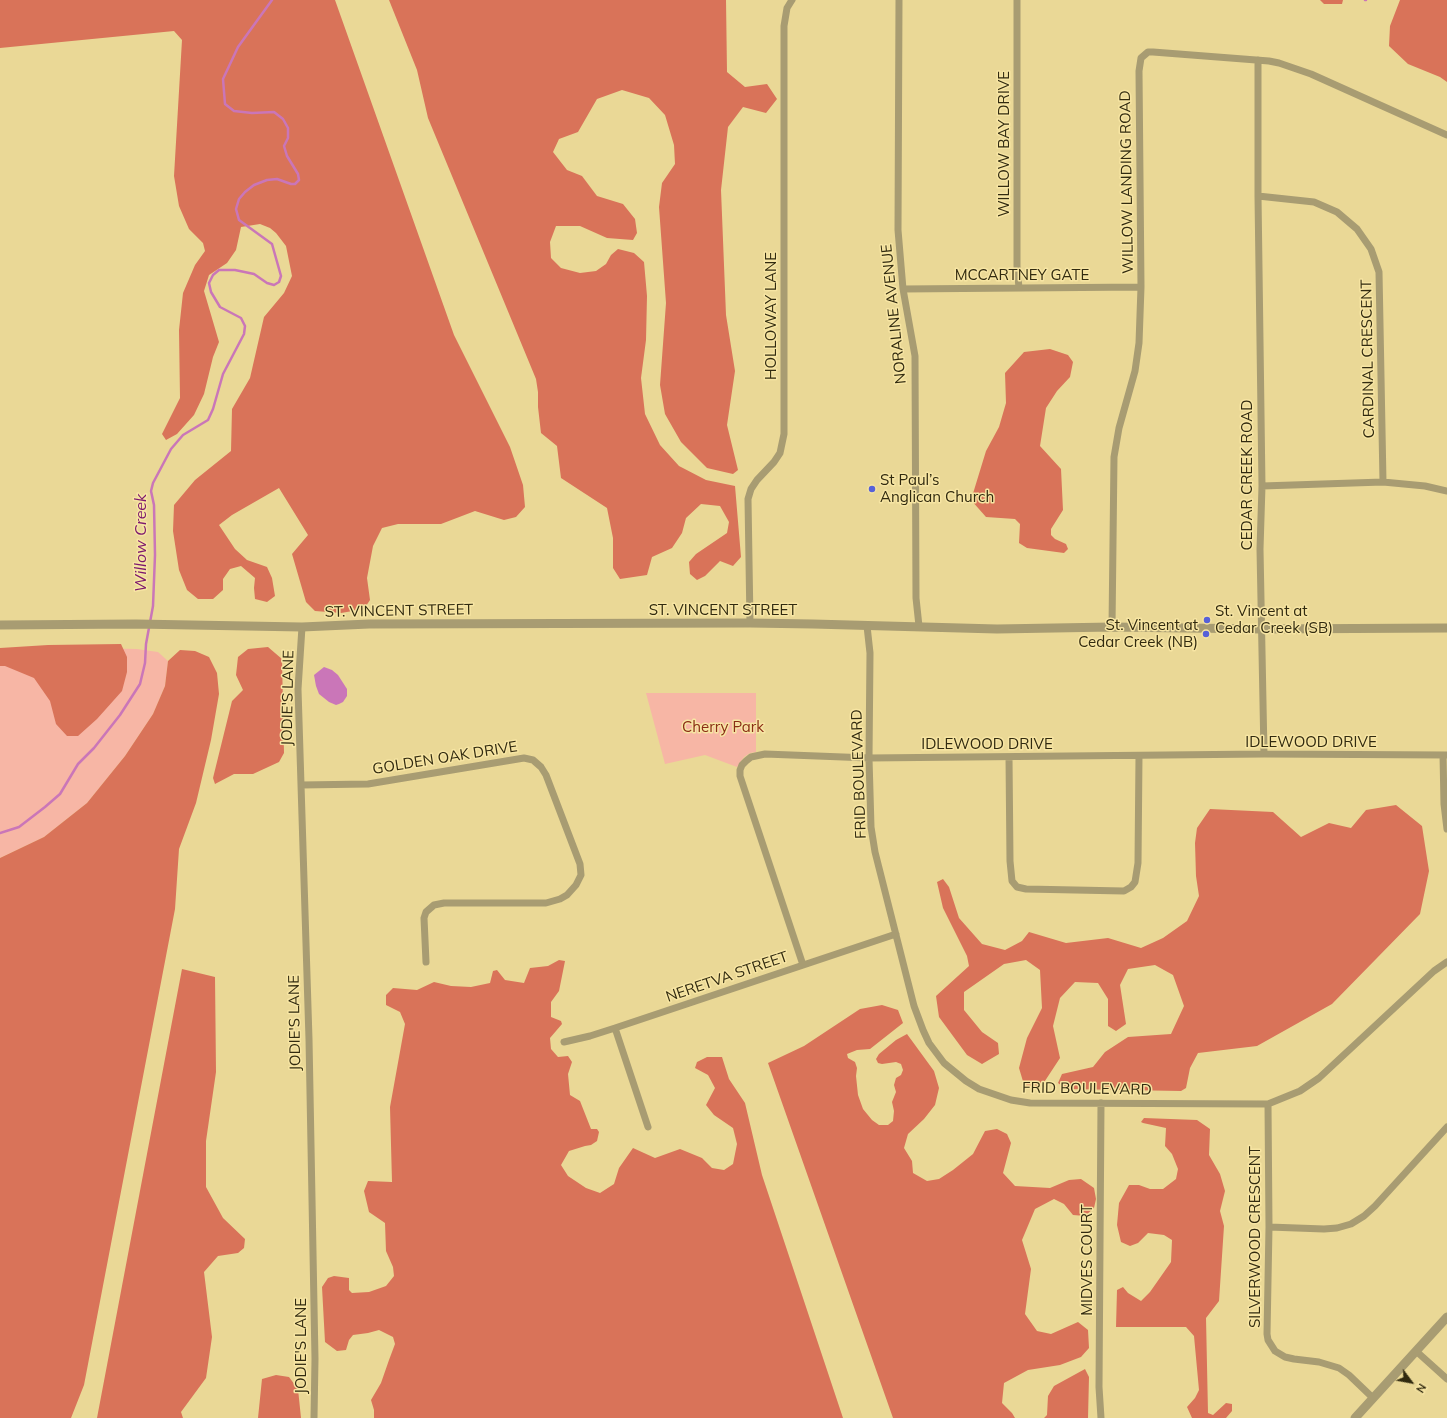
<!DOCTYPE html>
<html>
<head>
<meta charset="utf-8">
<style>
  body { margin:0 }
  #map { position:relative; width:1447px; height:1418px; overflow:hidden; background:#ead896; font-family:Mulish,sans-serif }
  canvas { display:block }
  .north { position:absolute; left:1391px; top:1362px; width:40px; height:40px; -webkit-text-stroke:3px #f7e5a3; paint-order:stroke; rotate:122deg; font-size:11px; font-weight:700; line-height:16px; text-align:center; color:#312a0f }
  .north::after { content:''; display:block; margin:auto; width:14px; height:18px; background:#312a0f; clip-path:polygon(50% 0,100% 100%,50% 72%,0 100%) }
</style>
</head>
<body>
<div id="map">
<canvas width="1447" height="1418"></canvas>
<div class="north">N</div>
</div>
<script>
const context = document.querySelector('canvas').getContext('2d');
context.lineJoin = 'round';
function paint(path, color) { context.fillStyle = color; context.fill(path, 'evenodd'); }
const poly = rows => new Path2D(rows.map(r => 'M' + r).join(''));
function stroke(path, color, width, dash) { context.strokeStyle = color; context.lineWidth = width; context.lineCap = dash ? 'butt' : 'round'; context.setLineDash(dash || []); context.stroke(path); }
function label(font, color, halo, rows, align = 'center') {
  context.font = font + ' Mulish,sans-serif'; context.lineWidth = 3; context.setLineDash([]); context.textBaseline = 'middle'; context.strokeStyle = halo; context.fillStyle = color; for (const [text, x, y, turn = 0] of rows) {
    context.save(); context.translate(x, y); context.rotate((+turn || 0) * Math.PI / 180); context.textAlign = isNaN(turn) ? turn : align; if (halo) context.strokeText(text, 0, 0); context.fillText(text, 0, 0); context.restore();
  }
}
const green = poly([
  [88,648,137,649,158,652,168,661,165,686,153,714,125,756,87,803,44,837,0,858,0,653],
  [646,693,756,693,756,752,750,753,744,757,737,767,705,755,665,764]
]);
const forest = poly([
  [0,0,335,0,454,335,510,447,523,485,525,507,516,517,504,520,475,511,441,524,398,524,382,528,373,546,367,578,370,600,364,609,341,613,315,611,306,602,292,554,308,535,279,488,232,515,219,525,235,549,247,560,267,567,272,578,275,596,267,602,255,599,254,588,255,578,241,566,230,569,223,579,223,590,213,599,198,599,187,590,179,570,173,531,174,505,195,480,231,451,232,409,250,378,264,317,284,293,292,276,286,246,276,233,270,228,260,224,241,227,236,250,227,263,209,275,204,291,219,342,213,357,204,394,194,415,177,434,166,440,162,434,180,398,179,330,183,293,195,265,205,251,203,243,189,229,179,206,174,176,182,40,174,31,0,48],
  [389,0,726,0,727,72,745,87,767,84,777,99,766,113,743,107,728,127,721,190,726,315,735,371,727,425,738,470,733,474,707,468,681,442,665,414,660,385,666,303,659,207,662,183,675,164,674,145,665,115,649,98,622,90,597,99,578,132,559,139,553,152,567,170,582,176,597,196,623,204,635,219,637,233,633,240,607,238,580,226,556,226,550,242,551,258,561,268,580,273,596,271,606,264,611,255,618,249,634,253,644,262,647,296,646,340,641,378,645,414,660,445,679,466,706,480,735,486,741,557,733,566,720,561,705,576,697,580,690,574,689,562,696,554,727,533,729,522,720,506,701,504,686,518,682,533,672,548,652,557,647,575,620,579,613,568,613,538,607,508,561,478,557,446,541,433,538,407,538,392,536,379,428,118,417,70],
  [1320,0,1343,0,1342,4,1324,4],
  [1400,0,1447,0,1447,82,1440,77,1408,64,1389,46,1390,26],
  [1050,349,1068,355,1073,362,1070,377,1057,391,1046,408,1040,446,1061,469,1063,510,1051,529,1051,535,1055,539,1066,544,1068,549,1064,553,1027,548,1019,543,1020,524,1015,519,986,517,971,500,986,451,999,427,1006,403,1005,373,1024,352],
  [121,644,127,657,127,672,122,691,97,719,78,736,67,736,56,724,50,701,34,678,5,666,0,666,0,648,48,645],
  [268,647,282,659,284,753,279,762,253,774,234,774,215,784,213,778,232,701,243,690,236,675,238,657,248,649],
  [180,650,195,651,209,657,217,673,219,694,211,740,196,803,179,849,175,909,84,1385,71,1418,0,1418,0,858,44,837,87,803,125,756,153,714,165,686,168,661],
  [1396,805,1422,826,1429,871,1420,914,1332,1004,1257,1046,1198,1053,1190,1068,1186,1088,1181,1091,1066,1089,1058,1083,1062,1074,1093,1067,1105,1052,1128,1037,1171,1034,1184,1006,1173,975,1155,965,1128,969,1120,985,1126,1024,1116,1031,1108,1026,1108,999,1098,983,1075,982,1060,998,1053,1026,1060,1058,1041,1087,1025,1088,1019,1068,1027,1038,1042,1008,1040,970,1026,960,1004,964,964,992,964,1010,982,1032,998,1043,999,1054,982,1064,967,1055,939,1017,936,996,969,966,967,956,943,908,937,882,943,879,949,887,959,918,982,944,1005,950,1022,941,1029,932,1066,943,1108,938,1141,948,1163,938,1187,921,1199,896,1196,876,1195,843,1197,828,1210,809,1273,812,1301,837,1329,823,1351,828,1366,810],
  [559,960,565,961,559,991,551,1002,551,1017,561,1021,562,1024,550,1038,551,1049,558,1057,568,1056,572,1062,568,1074,570,1095,580,1101,591,1129,597,1129,599,1132,597,1141,591,1145,585,1146,569,1151,561,1165,568,1176,586,1188,600,1193,614,1184,619,1168,633,1148,655,1158,680,1149,702,1158,712,1168,724,1170,733,1164,737,1144,733,1128,714,1115,706,1105,715,1088,708,1075,695,1068,697,1062,707,1057,722,1057,729,1079,745,1103,762,1175,843,1418,374,1418,374,1410,371,1400,381,1383,389,1360,395,1344,393,1337,379,1330,368,1333,353,1335,349,1340,346,1350,337,1351,325,1342,322,1287,328,1278,334,1276,349,1278,349,1290,352,1293,369,1292,386,1286,394,1276,393,1267,386,1251,385,1223,369,1212,364,1191,368,1181,392,1182,390,1107,405,1024,400,1012,386,1005,386,995,393,988,417,990,434,982,451,986,471,987,490,983,493,971,497,970,505,980,524,983,530,968,548,966],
  [182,969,215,977,216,1072,206,1141,206,1187,223,1218,245,1239,244,1248,238,1253,218,1256,204,1272,212,1337,206,1378,181,1412,183,1418,97,1418],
  [882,1005,898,1010,903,1023,870,1049,857,1050,847,1054,848,1058,855,1062,857,1068,856,1076,858,1095,863,1109,872,1120,879,1125,888,1125,893,1121,894,1111,892,1102,896,1092,894,1085,896,1078,901,1075,903,1070,901,1064,896,1062,882,1064,878,1063,876,1059,879,1054,896,1040,907,1034,934,1071,939,1088,935,1105,924,1119,908,1134,904,1148,912,1161,913,1173,927,1181,939,1179,953,1170,973,1154,985,1131,997,1129,1007,1134,1011,1143,1003,1173,1015,1186,1050,1188,1069,1180,1081,1179,1094,1188,1096,1199,1094,1208,1085,1216,1073,1215,1064,1204,1054,1199,1035,1209,1022,1240,1031,1269,1025,1314,1037,1331,1051,1334,1078,1322,1088,1330,1089,1348,1081,1357,1060,1365,1028,1370,1004,1383,1002,1403,1012,1413,1015,1418,893,1418,768,1063,804,1046,860,1009],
  [1144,1118,1197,1120,1210,1129,1209,1155,1220,1174,1225,1191,1220,1211,1224,1226,1219,1301,1206,1318,1208,1413,1213,1415,1226,1403,1232,1404,1232,1411,1226,1418,1192,1418,1187,1407,1195,1398,1199,1390,1194,1336,1186,1327,1116,1327,1117,1290,1123,1287,1128,1293,1141,1301,1150,1292,1171,1262,1172,1240,1164,1235,1148,1233,1138,1243,1130,1246,1121,1242,1117,1225,1119,1203,1129,1185,1139,1185,1150,1189,1163,1189,1176,1179,1178,1169,1172,1154,1165,1146,1166,1128,1143,1123,1141,1122],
  [1085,1369,1089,1377,1088,1418,1044,1418,1047,1415,1048,1396,1054,1386],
  [276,1375,289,1377,298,1389,301,1418,258,1418,262,1379]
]);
const water = poly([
  [324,667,332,670,338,675,347,689,347,696,343,702,339,704,336,705,329,702,319,694,316,686,314,675]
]);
const stream = poly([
  [1365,0,1366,0],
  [0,833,19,827,45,807,60,794,78,764,94,748,120,715,140,684,145,663,146,644,153,606,155,555,154,505,151,491,153,483,171,449,183,435,208,420,213,409,223,374,244,334,245,326,241,318,220,307,211,292,209,283,213,275,219,270,235,270,254,274,267,283,274,285,279,282,281,276,272,244,239,220,236,209,239,199,245,192,254,185,267,180,277,179,291,184,295,184,299,180,298,174,287,156,284,146,288,138,288,128,283,119,274,112,252,113,234,111,225,104,223,79,238,47,272,0]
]);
const minor = poly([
  [899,0,898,230,903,289,915,356,916,598,919,626],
  [1017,0,1017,266,1019,288],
  [1258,60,1258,196,1262,486,1260,549,1264,754],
  [1258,196,1314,202,1337,212,1357,229,1371,249,1379,272,1383,482],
  [903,289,1141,287],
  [1262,486,1383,482,1425,486,1447,491],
  [750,623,748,499,751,489,757,480,774,462,780,453,784,434,784,26,787,8,792,0],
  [867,626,870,653,869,758,871,827,875,852,914,1006,923,1030,929,1043,944,1063,966,1081,979,1089,1011,1100,1030,1103,1268,1104,1300,1091,1319,1078,1434,971,1447,962],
  [302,627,298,689,309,1039,315,1359,314,1418],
  [1112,627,1114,457,1119,428,1135,371,1139,343,1141,287,1139,71,1141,58,1148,52,1153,52,1269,61,1279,63,1311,74,1447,135],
  [1443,755,1444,804,1447,829],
  [1009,757,1010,861,1012,881,1017,887,1026,889,1124,891,1131,887,1135,882,1138,863,1139,756],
  [301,785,368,784,524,758,533,760,541,767,546,775,580,864,581,875,576,885,567,895,560,899,546,903,444,903,434,905,426,912,424,918,426,962],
  [803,965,740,776,740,770,742,765,746,761,751,757,765,754,869,758,1264,754,1447,755],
  [615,1028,648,1127],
  [564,1042,590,1036,615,1028,896,934],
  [1101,1103,1099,1387,1101,1418],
  [1268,1104,1269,1227,1267,1334,1268,1340,1275,1351,1285,1357,1294,1359,1319,1362,1339,1368,1349,1375,1373,1398],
  [1269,1227,1324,1229,1337,1228,1351,1224,1364,1216,1375,1206,1447,1127],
  [1416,1351,1447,1379]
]);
const tertiary = poly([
  [0,625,136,624,302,627,369,624,750,623,813,624,997,629,1112,627,1262,629,1447,628],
  [1355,1418,1447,1317]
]);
const markers = [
  [872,489,4,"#5761d8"],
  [1207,620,4,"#5761d8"],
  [1206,634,4,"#5761d8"]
];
const streetNames = [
  ["WILLOW BAY DRIVE",1004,144,-90],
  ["WILLOW LANDING ROAD",1127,182,-91],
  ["MCCARTNEY GATE",1022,275],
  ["NORALINE AVENUE",894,314,-96],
  ["HOLLOWAY LANE",771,316,-90],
  ["CARDINAL CRESCENT",1368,359,-91],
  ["CEDAR CREEK ROAD",1247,475,-90],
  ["ST. VINCENT STREET",723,610],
  ["ST. VINCENT STREET",399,611,-1],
  ["JODIE'S LANE",288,698,-89],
  ["IDLEWOOD DRIVE",1311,742],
  ["IDLEWOOD DRIVE",987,744],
  ["GOLDEN OAK DRIVE",445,758,-9],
  ["FRID BOULEVARD",859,774,-92],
  ["NERETVA STREET",727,977,-19],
  ["JODIE'S LANE",295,1023,-91],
  ["FRID BOULEVARD",1087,1089,1],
  ["SILVERWOOD CRESCENT",1255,1237,-90],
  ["MIDVES COURT",1087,1260,-90],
  ["JODIE'S LANE",301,1346,-90]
];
const poiNames = [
  ["St Paul’s",880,480],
  ["Anglican Church",880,497],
  ["St. Vincent at",1215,611],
  ["Cedar Creek (SB)",1215,628],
  ["St. Vincent at",1198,625,"right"],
  ["Cedar Creek (NB)",1198,642,"right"]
];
const parkNames = [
  ["Cherry Park",723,727]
];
const waterNames = [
  ["Willow Creek",141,543,-90]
];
paint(green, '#f7b6a5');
paint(forest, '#d97359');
paint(water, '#ca76b8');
stroke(stream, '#ca76b8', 2.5);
stroke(minor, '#a89c72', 7);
stroke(tertiary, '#a89c72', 9);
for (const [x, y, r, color] of markers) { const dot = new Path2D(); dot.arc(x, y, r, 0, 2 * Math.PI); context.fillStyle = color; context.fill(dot); stroke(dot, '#f7e5a3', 1.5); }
label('15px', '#312a0f', '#f7e5a3', streetNames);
label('15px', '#312a0f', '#f7e5a3', poiNames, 'left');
label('15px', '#8a2d15', '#f7e5a3', parkNames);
label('italic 16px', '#7c176d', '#f7e5a3', waterNames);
</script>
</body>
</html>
